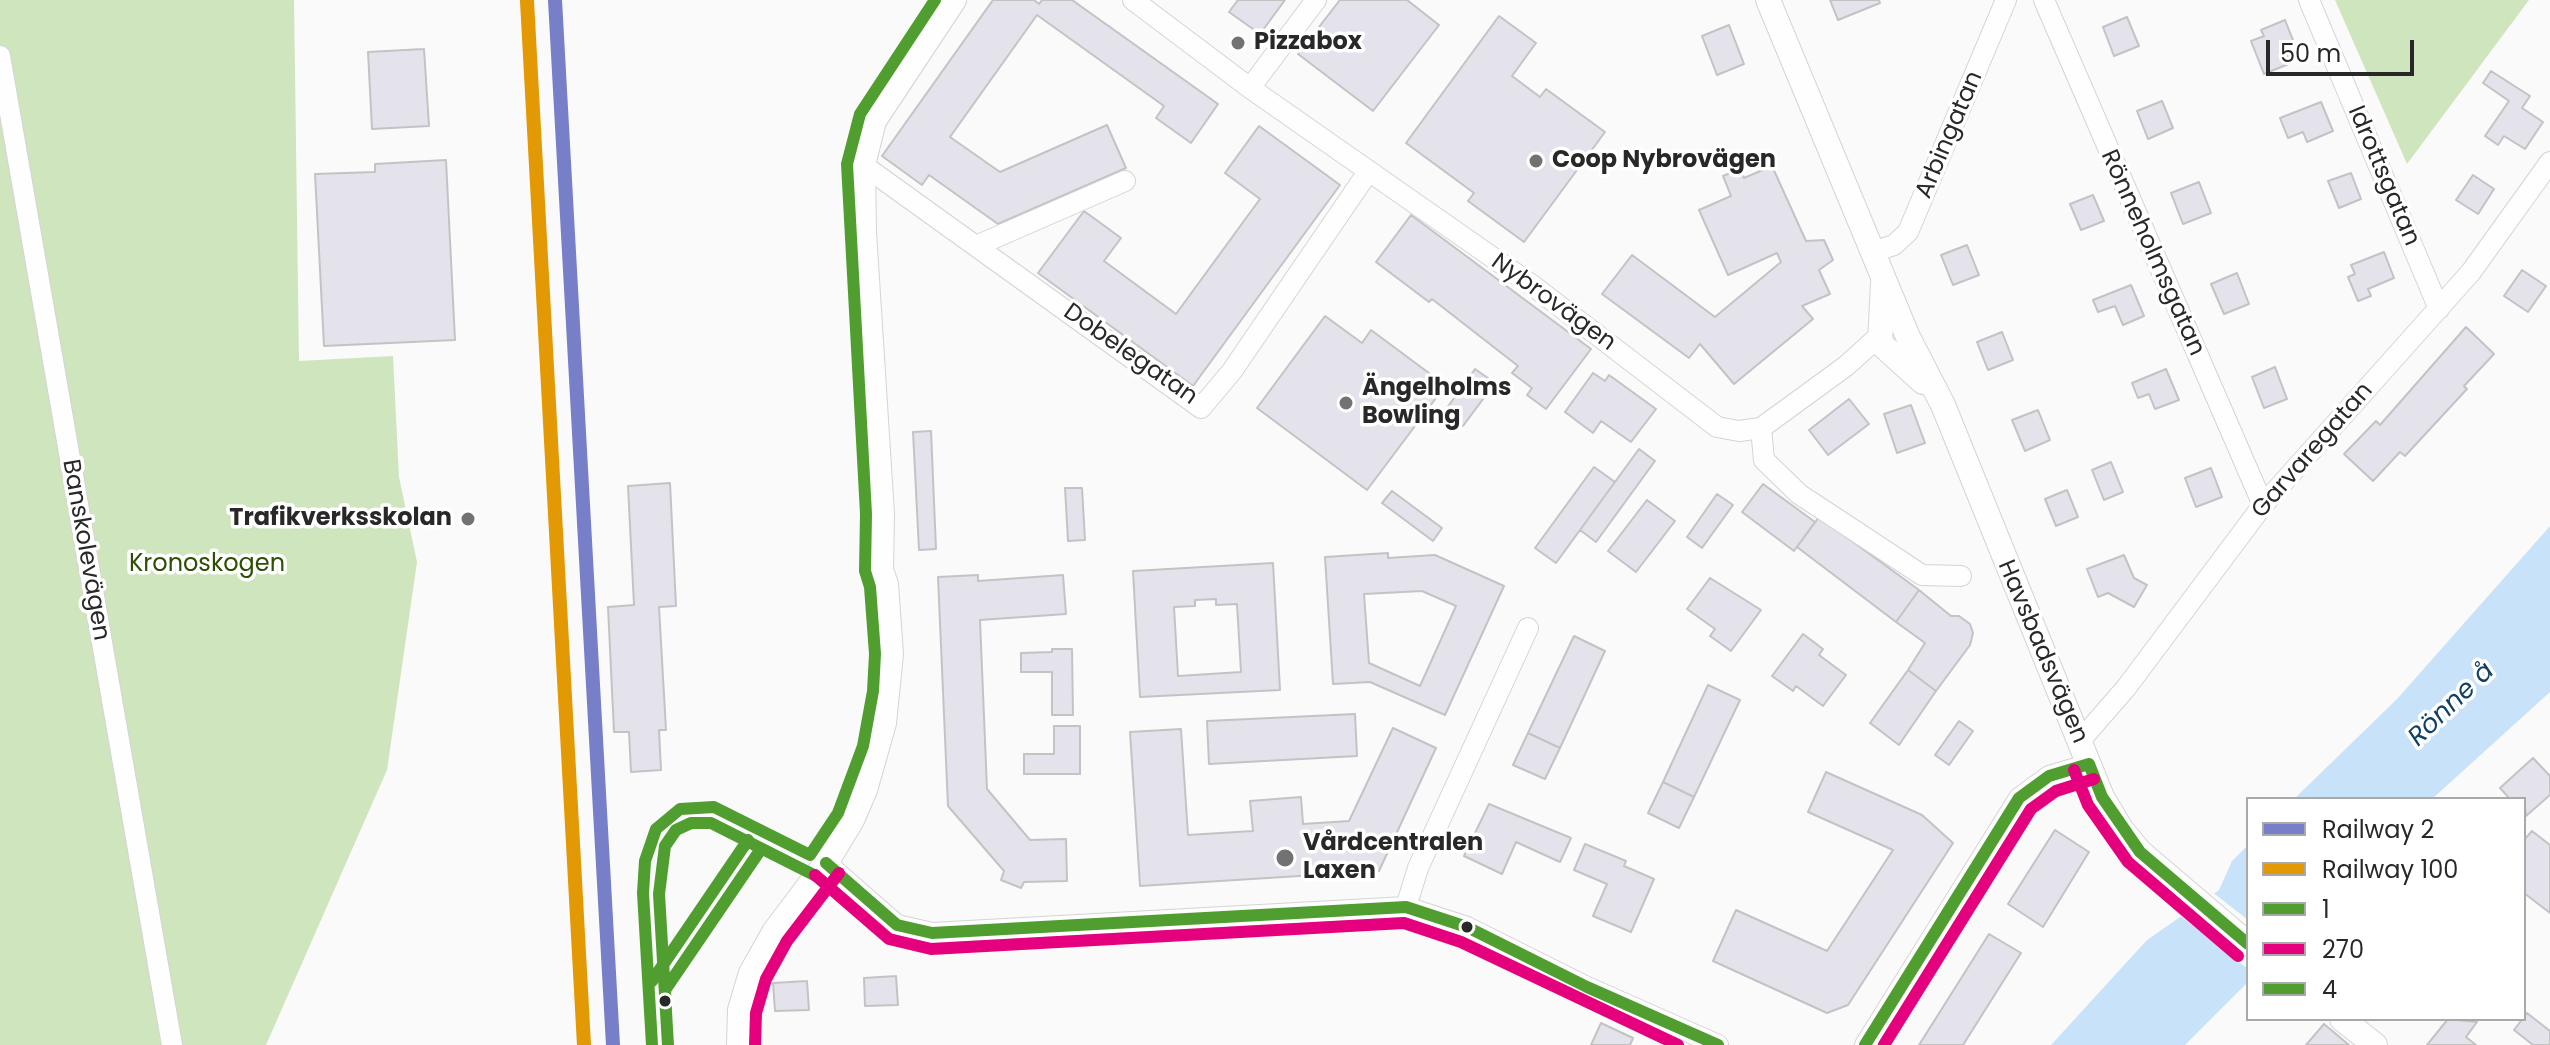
<!DOCTYPE html>
<html>
<head>
<meta charset="utf-8">
<style>
  body { margin:0 }
  #map { position:relative; width:2550px; height:1045px; overflow:hidden; background:#fafafa; font-family:Poppins,sans-serif }
  canvas { display:block }
  .legend { position:absolute; left:2246px; top:797px; width:280px; height:224px; box-sizing:border-box; background:#fff; border:2px solid #a9a9a9; margin:0; padding:10px 14px; list-style:none; font-size:24px; color:#282828 }
  .legend li { display:flex; align-items:center; gap:16px; height:40px }
  .legend b { width:40px; border:2px solid #a9a9a9 }
  .scale { position:absolute; left:2266px; top:40px; width:148px; height:36px; box-sizing:border-box; border:4px solid #282828; border-top:0; padding-left:10px; font-size:24px; line-height:28px; white-space:nowrap; color:#282828; -webkit-text-stroke:6px #fff; paint-order:stroke }
</style>
</head>
<body>
<div id="map">
<canvas width="2550" height="1045"></canvas>
<ul class="legend">
<li><b style="height:10px;background:#767fc8"></b>Railway 2</li>
<li><b style="height:10px;background:#e29904"></b>Railway 100</li>
<li><b style="height:10px;background:#509e2f"></b>1</li>
<li><b style="height:10px;background:#e5007d"></b>270</li>
<li><b style="height:10px;background:#509e2f"></b>4</li>
</ul>
<div class="scale">50 m</div>
</div>
<script>
const context = document.querySelector('canvas').getContext('2d');
context.lineJoin = 'round';
function paint(path, color) { context.fillStyle = color; context.fill(path, 'evenodd'); }
const poly = rows => new Path2D(rows.map(r => 'M' + r).join(''));
function stroke(path, color, width, dash) { context.strokeStyle = color; context.lineWidth = width; context.lineCap = dash ? 'butt' : 'round'; context.setLineDash(dash || []); context.stroke(path); }
function label(font, color, halo, rows, align = 'center') {
  context.font = font + ' Poppins,sans-serif'; context.lineWidth = 7; context.setLineDash([]); context.textBaseline = 'middle'; context.strokeStyle = halo; context.fillStyle = color; for (const [text, x, y, turn = 0] of rows) {
    context.save(); context.translate(x, y); context.rotate((+turn || 0) * Math.PI / 180); context.textAlign = isNaN(turn) ? turn : align; if (halo) context.strokeText(text, 0, 0); context.fillText(text, 0, 0); context.restore();
  }
}
const forest = poly([
  [0,0,294,0,299,361,393,356,399,477,417,562,387,770,266,1045,0,1045],
  [2335,0,2529,0,2407,164]
]);
const water = poly([
  [2550,526,2550,692,2432,799,2294,799,2397,699],
  [2248,845,2248,982,2185,1045,2051,1045,2147,940,2219,890,2232,861]
]);
const pier = poly([
  [2211,891,2248,920,2248,969,2178,914]
]);
const building = poly([
  [993,0,1034,0,1039,4,1042,0,1072,0,1218,104,1191,143,1156,118,1164,106,1037,15,950,137,1000,172,1107,125,1126,168,998,224,929,175,922,185,882,156,993,0],
  [1238,0,1285,0,1260,34,1229,12,1238,0],
  [1340,0,1407,0,1439,25,1373,111,1298,54,1340,0],
  [1830,0,1879,0,1880,3,1838,20,1830,0],
  [1499,16,1536,43,1512,76,1540,97,1546,89,1605,132,1524,242,1468,201,1474,193,1406,143,1499,16],
  [2127,17,2139,46,2114,56,2103,27,2127,17],
  [2285,20,2295,45,2285,49,2291,63,2264,74,2251,41,2264,36,2261,30,2285,20],
  [1729,25,1744,64,1717,75,1702,36,1729,25],
  [424,49,429,126,372,129,368,52,424,49],
  [2491,71,2530,96,2522,108,2543,122,2525,149,2504,136,2498,145,2485,136,2509,101,2483,83,2491,71],
  [2162,101,2173,128,2148,139,2137,111,2162,101],
  [2321,102,2333,131,2307,142,2303,132,2288,138,2280,118,2321,102],
  [1259,126,1340,185,1193,386,1038,273,1084,211,1121,238,1104,261,1176,314,1260,199,1225,173,1259,126],
  [446,160,455,340,324,346,315,174,375,172,375,164,446,160],
  [1772,166,1806,241,1824,240,1833,260,1819,270,1830,294,1802,306,1813,319,1734,384,1700,344,1689,358,1602,294,1632,255,1715,317,1781,262,1777,253,1728,275,1699,210,1731,196,1723,176,1740,169,1744,178,1772,166],
  [2351,173,2361,199,2339,208,2328,181,2351,173],
  [2473,175,2494,189,2478,214,2456,200,2473,175],
  [2199,182,2211,213,2183,224,2171,193,2199,182],
  [2093,195,2104,221,2081,230,2070,204,2093,195],
  [1411,215,1591,349,1546,409,1527,395,1532,388,1512,373,1518,366,1432,299,1429,302,1376,262,1411,215],
  [1967,245,1979,275,1953,285,1941,255,1967,245],
  [2384,252,2394,278,2368,289,2371,296,2358,301,2348,277,2355,274,2351,265,2384,252],
  [2522,270,2546,286,2528,312,2504,296,2522,270],
  [2237,273,2249,304,2224,314,2211,284,2237,273],
  [2131,285,2144,316,2123,325,2115,306,2098,312,2093,300,2131,285],
  [1325,316,1362,343,1371,330,1437,379,1428,392,1436,398,1367,490,1257,408,1325,316],
  [2466,327,2494,354,2464,386,2467,389,2405,456,2400,452,2373,481,2344,454,2376,421,2380,425,2466,327],
  [2002,332,2013,360,1988,370,1977,342,2002,332],
  [2275,367,2287,399,2264,408,2252,377,2275,367],
  [1475,369,1495,383,1463,426,1444,412,1475,369],
  [2166,369,2179,400,2155,409,2149,394,2138,398,2132,383,2166,369],
  [1593,373,1605,381,1609,375,1656,409,1631,442,1601,421,1593,433,1565,412,1593,373],
  [1849,399,1869,424,1828,455,1809,430,1849,399],
  [1911,405,1925,443,1897,453,1884,414,1911,405],
  [2038,410,2050,440,2025,451,2012,420,2038,410],
  [931,431,936,549,919,550,913,432,931,431],
  [1639,449,1655,461,1596,542,1580,530,1639,449],
  [2111,462,2123,492,2104,500,2092,470,2111,462],
  [1594,467,1615,482,1556,563,1535,548,1594,467],
  [2211,468,2222,497,2196,507,2185,478,2211,468],
  [670,483,676,606,659,607,666,730,659,730,661,770,631,772,629,732,614,732,608,607,634,605,628,486,670,483],
  [1763,484,1815,522,1794,551,1742,512,1763,484],
  [1065,488,1082,488,1085,540,1068,541,1065,488],
  [2067,490,2078,517,2056,526,2045,499,2067,490],
  [1392,491,1442,528,1433,541,1382,503,1392,491],
  [1717,494,1733,505,1702,548,1687,537,1717,494],
  [1647,500,1675,521,1636,572,1608,551,1647,500],
  [1819,517,1919,590,1896,622,1797,547,1819,517],
  [1388,553,1388,558,1435,555,1504,586,1445,715,1370,682,1333,684,1325,557,1388,553],
  [1422,591,1456,606,1420,686,1369,663,1364,594,1422,591],
  [2124,555,2134,578,2147,585,2134,607,2108,593,2098,597,2087,569,2124,555],
  [1273,563,1280,690,1140,697,1133,571,1273,563],
  [1216,599,1216,605,1237,604,1241,672,1178,676,1174,607,1195,606,1195,600,1216,599],
  [978,575,978,581,1063,575,1066,614,980,620,987,789,1030,840,1066,839,1067,881,1024,882,1021,888,1001,880,1004,871,948,806,938,577,978,575],
  [1710,578,1761,610,1731,651,1710,636,1715,629,1687,609,1710,578],
  [1919,590,1951,616,1959,616,1970,624,1973,633,1970,645,1936,691,1908,670,1925,643,1896,622,1919,590],
  [1803,634,1823,649,1819,655,1846,675,1823,706,1796,686,1793,691,1772,676,1803,634],
  [1574,636,1605,651,1560,748,1528,733,1574,636],
  [1052,649,1072,649,1073,715,1052,715,1052,672,1021,672,1021,653,1052,652,1052,649],
  [1908,670,1936,691,1899,745,1870,723,1908,670],
  [1708,685,1740,700,1694,797,1663,782,1708,685],
  [1355,714,1357,756,1209,764,1207,721,1355,714],
  [1959,721,1973,731,1949,765,1935,755,1959,721],
  [1054,726,1080,726,1080,774,1024,774,1024,754,1054,754,1054,726],
  [1393,728,1436,748,1379,871,1140,886,1130,732,1181,729,1188,835,1253,831,1250,801,1301,797,1303,824,1349,821,1393,728],
  [1528,733,1560,748,1545,779,1513,765,1528,733],
  [2533,758,2550,776,2550,795,2526,816,2524,799,2510,799,2500,788,2533,758],
  [1826,772,1922,815,1953,843,1848,1005,1827,1013,1713,961,1736,910,1827,951,1893,850,1808,812,1826,772],
  [1663,782,1694,797,1679,828,1648,813,1663,782],
  [1489,804,1571,838,1560,862,1516,842,1502,874,1464,856,1489,804],
  [2055,830,2089,852,2043,927,2008,904,2055,830],
  [2532,831,2550,845,2550,913,2524,893,2524,840,2532,831],
  [1585,844,1626,861,1624,866,1654,879,1631,932,1593,916,1607,884,1574,870,1585,844],
  [1989,934,2021,953,1963,1045,1919,1045,1989,934],
  [896,976,898,1005,865,1006,864,978,896,976],
  [807,981,809,1010,775,1011,773,983,807,981],
  [2527,1013,2550,1031,2550,1045,2533,1045,2514,1030,2527,1013],
  [2448,1019,2477,1022,2466,1037,2476,1045,2427,1045,2448,1019],
  [1601,1023,1633,1038,1630,1045,1591,1045,1601,1023],
  [2324,1024,2349,1045,2306,1045,2324,1024]
]);
const minor = poly([
  [1133,0,1250,88,1532,285,1717,427,1739,431,1761,428,1846,366,1878,337],
  [2044,0,2263,505],
  [2309,0,2439,309],
  [0,56,172,1045],
  [1250,88,1316,0],
  [863,165,1201,408,1232,371,1368,172],
  [976,246,1125,181],
  [1873,252,1894,245,1908,232,2006,0],
  [1761,428,1764,460,1799,494,1922,575,1961,576],
  [2079,742,2126,688,2263,505,2471,272,2550,162],
  [826,863,897,925,932,933,1406,907,1467,927,1587,987,1718,1045],
  [1406,907,1418,868,1528,628],
  [1865,1045,2019,798,2049,776,2089,764]
]);
const tertiary = poly([
  [1768,0,1908,337,1943,405,2102,797,2121,829,2140,852,2248,944],
  [1883,283,1880,343,1923,382],
  [2342,1019,2375,1045],
  [739,1045,740,1010,751,973,774,932,826,863,852,820,865,790,884,723,891,654,886,584,881,570,882,514,864,232,863,165,874,121,954,0]
]);
const bus1 = poly([
  [2089,764,2102,797,2140,852,2248,944],
  [826,863,897,925,932,933,1406,907,1467,927,1587,987,1718,1045],
  [666,1010,665,990,761,849],
  [668,1045,659,894,665,846,676,830,691,823,711,823,816,876],
  [1865,1045,2019,798,2049,776,2089,764]
]);
const bus2 = poly([
  [2074,770,2088,805,2128,862,2238,956],
  [815,875,889,939,931,949,1404,923,1461,942,1678,1045],
  [755,1045,756,1013,766,979,787,941,839,873],
  [1884,1045,2031,809,2056,791,2094,779]
]);
const bus3 = poly([
  [652,981,748,840],
  [652,1045,643,893,645,861,656,829,680,809,714,807,810,855,838,813,863,746,873,691,875,654,870,587,865,571,866,514,847,164,860,114,935,0]
]);
const rail1 = poly([
  [555,0,613,1045]
]);
const rail2 = poly([
  [527,1,584,1045]
]);
const markers = [
  [1238,43,8,"#727272"],
  [1536,161,8,"#727272"],
  [1346,403,8,"#727272"],
  [468,519,8,"#727272"],
  [1285,858,10,"#727272"],
  [1467,927,7,"#282828"],
  [665,1001,7,"#282828"]
];
const poiNames = [
  ["Pizzabox",1254,43],
  ["Coop Nybrovägen",1552,161],
  ["Ängelholms",1362,389],
  ["Bowling",1362,417],
  ["Trafikverksskolan",452,519,"right"],
  ["Vårdcentralen",1303,844],
  ["Laxen",1303,872]
];
const streetNames = [
  ["Arbingatan",1950,135,-67],
  ["Idrottsgatan",2383,176,67],
  ["Rönneholmsgatan",2152,253,66],
  ["Nybrovägen",1553,303,36],
  ["Dobelegatan",1130,355,35],
  ["Garvaregatan",2313,451,-49],
  ["Banskolevägen",85,550,80],
  ["Havsbadsvägen",2042,652,67]
];
const parkNames = [
  ["Kronoskogen",207,565]
];
const waterNames = [
  ["Rönne å",2452,705,-44]
];
paint(forest, '#cfe5be');
paint(water, '#c8e2fa');
paint(pier, '#fafafa');
paint(building, '#e4e3ec');
stroke(building, '#c3c3c4', 2);
stroke(minor, '#d4d4d4', 22);
stroke(tertiary, '#d4d4d4', 26);
stroke(minor, '#fefefe', 20);
stroke(tertiary, '#fefefe', 24);
stroke(bus1, '#509e2f', 12);
stroke(bus2, '#e5007d', 12);
stroke(bus3, '#509e2f', 12);
stroke(rail1, '#767fc8', 14);
stroke(rail2, '#e29904', 14);
for (const [x, y, r, color] of markers) { const dot = new Path2D(); dot.arc(x, y, r, 0, 2 * Math.PI); context.fillStyle = color; context.fill(dot); stroke(dot, '#fff', 3); }
label('bold 24px', '#282828', '#fff', poiNames, 'left');
label('24px', '#282828', '#fff', streetNames);
label('24px', '#2c4f02', '#fff', parkNames);
label('italic 26px', '#124165', '#fff', waterNames);
</script>
</body>
</html>
